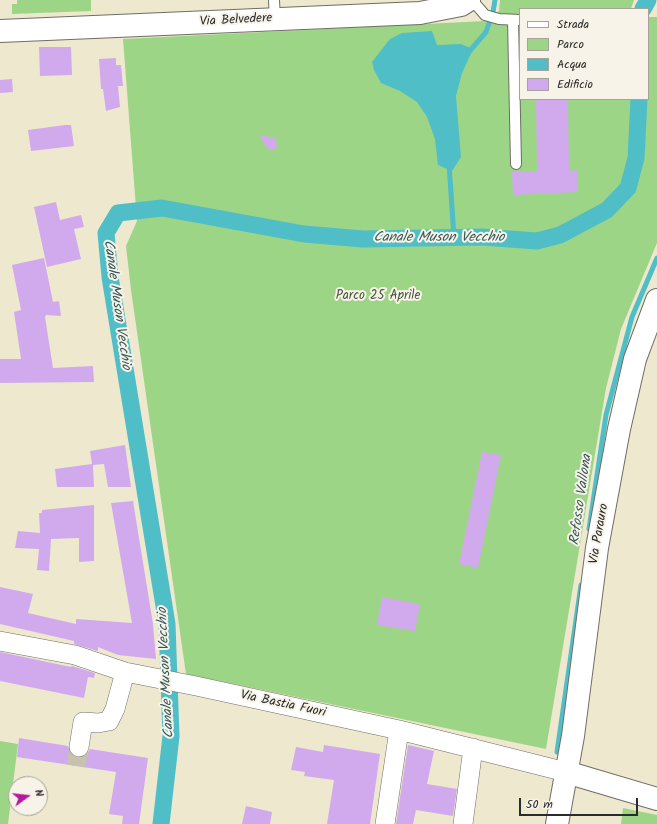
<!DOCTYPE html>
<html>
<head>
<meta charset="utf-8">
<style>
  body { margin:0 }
  #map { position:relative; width:657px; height:824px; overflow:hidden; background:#eee8cf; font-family:Kalam,sans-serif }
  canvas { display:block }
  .legend { position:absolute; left:519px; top:8px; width:130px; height:92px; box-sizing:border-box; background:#f7f3e8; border:1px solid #a5a39c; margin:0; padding:5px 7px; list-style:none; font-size:12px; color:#2b2b2b }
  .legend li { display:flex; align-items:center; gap:8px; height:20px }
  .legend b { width:20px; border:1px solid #a5a39c }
  .north { position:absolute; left:8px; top:776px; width:40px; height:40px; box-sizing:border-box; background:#f7f3e8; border:1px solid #a5a39c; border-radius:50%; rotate:75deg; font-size:11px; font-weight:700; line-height:16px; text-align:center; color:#2b2b2b }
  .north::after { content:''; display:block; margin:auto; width:14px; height:18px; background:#b5179e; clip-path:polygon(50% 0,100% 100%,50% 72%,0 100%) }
  .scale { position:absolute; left:519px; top:798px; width:119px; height:18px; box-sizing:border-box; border:2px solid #2b2b2b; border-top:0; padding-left:5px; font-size:12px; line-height:14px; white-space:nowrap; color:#2b2b2b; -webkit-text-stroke:3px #f7f3e8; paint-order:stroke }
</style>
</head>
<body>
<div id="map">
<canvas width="657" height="824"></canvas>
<ul class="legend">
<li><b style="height:5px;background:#fff"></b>Strada</li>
<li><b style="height:11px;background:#9dd587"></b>Parco</li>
<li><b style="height:11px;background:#50bec6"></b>Acqua</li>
<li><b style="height:11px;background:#d1aaed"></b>Edificio</li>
</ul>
<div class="north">N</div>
<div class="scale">50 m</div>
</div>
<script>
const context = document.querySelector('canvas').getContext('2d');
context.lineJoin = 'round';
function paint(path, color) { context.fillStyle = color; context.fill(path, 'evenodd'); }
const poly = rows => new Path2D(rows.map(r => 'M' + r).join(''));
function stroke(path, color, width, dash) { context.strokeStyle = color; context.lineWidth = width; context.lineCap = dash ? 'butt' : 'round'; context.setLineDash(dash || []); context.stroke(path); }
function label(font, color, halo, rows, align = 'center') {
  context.font = font + ' Kalam,sans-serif'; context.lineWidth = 4; context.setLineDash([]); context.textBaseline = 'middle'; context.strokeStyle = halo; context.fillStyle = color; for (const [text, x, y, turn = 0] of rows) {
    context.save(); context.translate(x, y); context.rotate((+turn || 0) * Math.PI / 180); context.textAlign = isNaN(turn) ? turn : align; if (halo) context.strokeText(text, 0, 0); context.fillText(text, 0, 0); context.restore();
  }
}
const green = poly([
  [17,0,91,0,91,11,12,14,12,4,17,4],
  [500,0,634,0,631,9,520,9,520,99,648,99,648,17,657,17,657,243,621,329,606,388,546,749,186,674,131,290,126,246,137,221,123,39,485,21,499,11],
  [0,741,18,744,8,824,0,824],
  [623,808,657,815,657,824,621,824]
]);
const water = poly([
  [432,31,437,45,461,44,473,49,462,73,456,96,461,157,452,171,438,165,435,139,427,117,417,102,400,91,381,83,374,70,372,62,390,39,402,33]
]);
const stream = poly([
  [468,53,486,32,493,12,495,0],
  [449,164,454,237],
  [589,529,606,415,632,317,657,258],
  [557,752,581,585]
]);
const canal = poly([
  [643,9,648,0],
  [161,824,171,736,167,624,110,277,106,233,118,213,162,208,304,234,363,239,482,237,537,241,560,235,607,210,628,188,636,158,639,99]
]);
const building = poly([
  [39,47,71,47,72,75,40,76],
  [116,58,116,65,121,65,123,86,118,86,120,107,106,111,103,89,101,89,99,59],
  [12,79,13,92,0,93,0,80],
  [536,99,568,99,569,171,577,170,578,192,513,195,512,172,537,172],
  [65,125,71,125,74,146,31,151,28,130],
  [259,135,276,138,277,148,272,150,267,148],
  [56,202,60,220,81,215,84,227,74,229,81,259,47,267,34,207],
  [44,258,53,302,59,301,61,316,46,315,45,317,53,368,93,366,94,382,0,383,0,359,21,359,14,312,21,310,12,265],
  [125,445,131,487,108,487,104,464,93,465,94,487,57,487,55,469,92,464,90,451],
  [482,452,501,455,478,568,459,564],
  [133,501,153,624,156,659,118,655,98,647,98,651,74,644,74,641,0,624,0,587,33,594,28,613,76,624,76,619,132,623,111,503],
  [94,505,94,561,79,562,79,538,51,539,49,571,37,570,39,549,15,548,18,531,40,533,39,513,42,513,42,510],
  [382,597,420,604,415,631,377,625],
  [0,652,71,667,72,666,95,673,94,678,88,677,84,698,0,681],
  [19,738,68,746,72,755,78,758,87,754,90,749,148,758,139,824,122,824,123,816,109,814,116,772,17,757],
  [324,745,380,754,370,824,327,824,334,780,304,776,305,772,291,770,296,747,323,752],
  [408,745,434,751,427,784,457,789,453,816,416,810,413,824,396,824],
  [246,806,272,812,270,824,242,824]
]);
const streetTunnel = poly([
  [76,766,79,747]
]);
const lane = poly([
  [274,0,275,20],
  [472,0,485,15,499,19,520,20],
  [513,20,516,164]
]);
const street = poly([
  [0,641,75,655,125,672,196,686,399,730,566,772],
  [79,747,83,722,98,723,109,721,115,709,125,672],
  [385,824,399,730],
  [463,824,473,748]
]);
const secondary = poly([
  [0,31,420,13,461,5,469,0],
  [566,772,657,799],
  [557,824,573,736,597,548,619,429,635,359,657,300]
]);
const streetNames = [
  ["Via Belvedere",236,21,-3],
  ["Via Parauro",600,534,-80],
  ["Via Bastia Fuori",283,705,12]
];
const parkNames = [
  ["Parco 25 Aprile",378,297]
];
const waterNames = [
  ["Canale Muson Vecchio",439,239],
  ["Canale Muson Vecchio",116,305,82],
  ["Refosso Vallona",582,500,-82],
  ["Canale Muson Vecchio",167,673,-93]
];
paint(green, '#9dd587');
paint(water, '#50bec6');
stroke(stream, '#50bec6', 5);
stroke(canal, '#50bec6', 17);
paint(building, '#d1aaed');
stroke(streetTunnel, '#c7c2ae', 19, [19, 10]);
stroke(lane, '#6f6d64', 12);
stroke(street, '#6f6d64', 20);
stroke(secondary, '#6f6d64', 24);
stroke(lane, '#fff', 10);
stroke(street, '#fff', 19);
stroke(secondary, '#fff', 22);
label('13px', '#2b2b2b', '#f7f3e8', streetNames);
label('13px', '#485642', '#f7f3e8', parkNames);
label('italic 14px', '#36575a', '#f7f3e8', waterNames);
</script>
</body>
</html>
